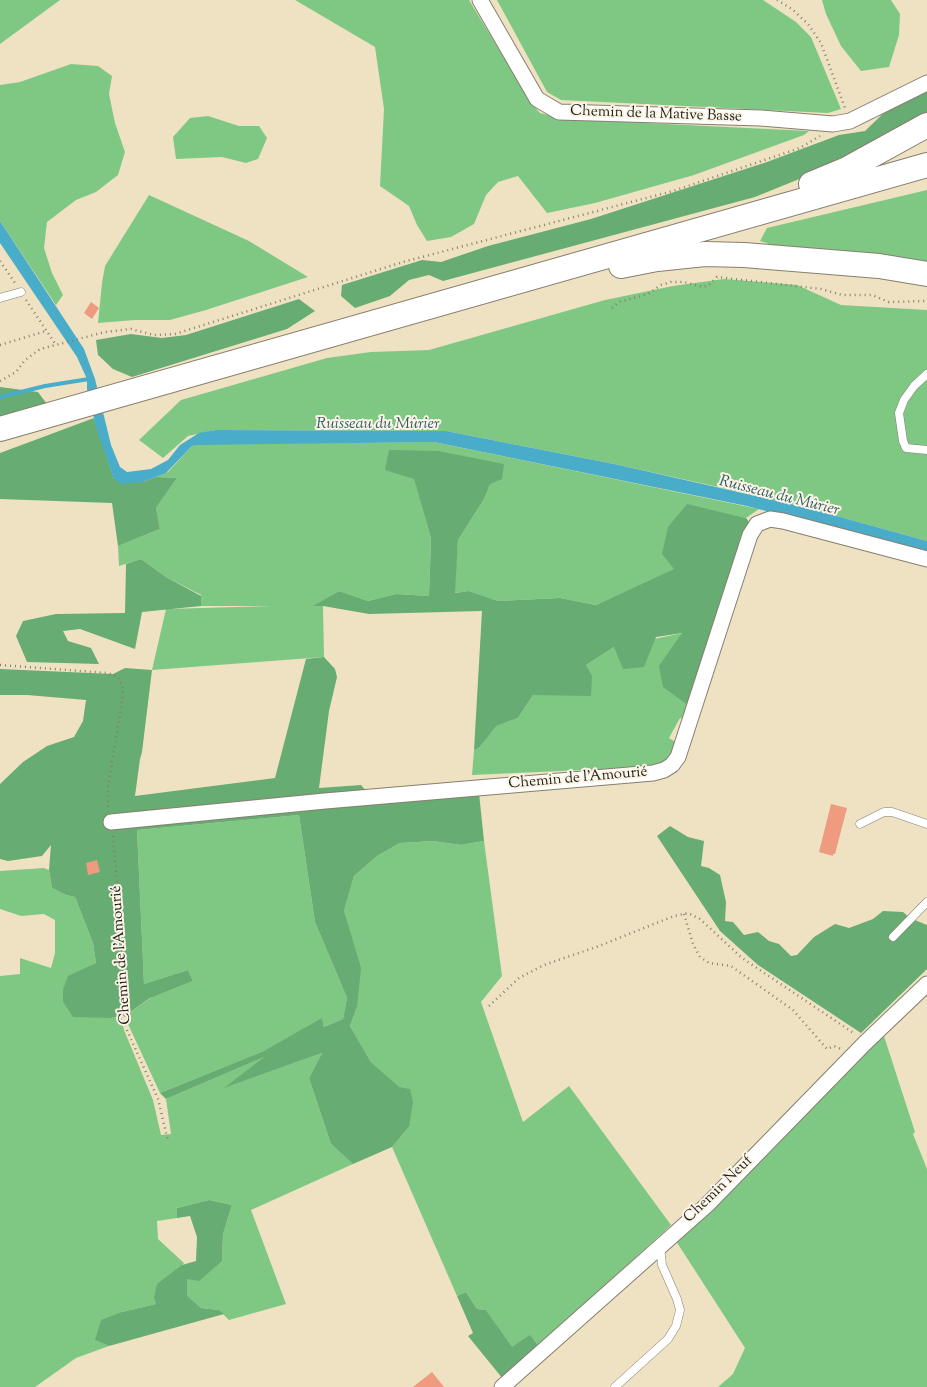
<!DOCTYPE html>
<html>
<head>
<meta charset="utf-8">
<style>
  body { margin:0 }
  canvas { display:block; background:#efe2c2 }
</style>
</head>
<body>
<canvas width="927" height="1387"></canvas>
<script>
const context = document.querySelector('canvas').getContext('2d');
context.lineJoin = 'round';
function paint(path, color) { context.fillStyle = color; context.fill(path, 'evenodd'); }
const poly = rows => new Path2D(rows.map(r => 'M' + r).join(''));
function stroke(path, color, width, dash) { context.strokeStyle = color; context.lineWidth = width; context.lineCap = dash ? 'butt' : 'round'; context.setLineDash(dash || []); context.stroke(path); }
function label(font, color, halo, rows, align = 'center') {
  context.font = font + ' "Sorts Mill Goudy",serif'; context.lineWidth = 4; context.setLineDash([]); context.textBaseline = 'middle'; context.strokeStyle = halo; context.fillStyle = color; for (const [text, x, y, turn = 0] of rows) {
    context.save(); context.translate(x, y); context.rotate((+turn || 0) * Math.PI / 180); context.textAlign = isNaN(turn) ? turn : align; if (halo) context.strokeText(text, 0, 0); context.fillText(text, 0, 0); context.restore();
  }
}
const green = poly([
  [0,0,60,0,0,44],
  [295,0,469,0,532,104,540,113,563,119,809,131,804,135,694,175,595,203,547,213,518,176,498,182,486,195,474,224,451,237,427,241,417,225,409,206,380,186,384,109,375,47],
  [497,0,763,0,796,22,811,37,841,109,828,113,561,100,547,92],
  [822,0,891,0,900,14,899,35,889,67,861,71,841,46,826,14],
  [71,64,98,66,112,76,109,94,115,123,125,152,118,175,96,192,76,200,47,222,44,248,52,273,63,295,56,305,0,221,0,85,20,82],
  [208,116,239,126,259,126,267,138,258,159,246,163,222,157,176,159,173,137,190,118],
  [927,190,927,263,778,247,760,241,767,228],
  [149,195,249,241,308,277,206,310,170,320,135,320,98,323,102,283,105,266],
  [724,279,797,285,841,305,927,310,927,541,804,507,714,486,619,465,446,431,216,430,188,436,163,458,139,440,181,400,327,358,371,352,429,350,605,300,673,286],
  [434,442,759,509,746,518,687,505,675,569,596,605,560,598,498,601,469,591,454,593,458,540,484,499,490,483,414,478,431,538,429,596,396,594,368,601,339,591,314,606,323,606,324,657,152,670,166,609,273,606,201,606,201,595,166,577,141,559,119,566,118,546,160,529,156,508,177,478,156,477,168,472,192,446,199,444],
  [683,633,689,706,686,719,680,718,669,738,677,743,674,754,665,763,649,767,472,775,474,750,479,748,495,726,518,718,533,695,592,675,586,665,614,647],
  [299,815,315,922,347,998,343,1019,324,1027,322,1019,267,1050,160,1093,127,1022,126,1015,152,997,193,981,188,970,144,984,137,830],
  [433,841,461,845,484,841,502,976,481,1002,523,1122,569,1086,671,1225,538,1346,512,1348,486,1310,477,1309,466,1292,457,1296,392,1147,409,1127,399,1088,371,1062,350,1026,357,1007,344,911,354,876,377,856,400,843],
  [44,868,49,870,52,888,66,895,75,897,93,943,96,963,85,969,111,1018,121,1016,124,1030,153,1100,161,1135,171,1134,166,1099,266,1056,226,1087,322,1053,309,1078,331,1144,353,1164,251,1210,286,1304,229,1320,219,1310,201,1308,187,1297,187,1279,222,1261,223,1234,232,1205,209,1200,177,1208,177,1218,157,1221,158,1239,184,1263,156,1304,122,1312,96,1340,109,1346,76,1358,35,1387,0,1387,0,976,20,974,20,958,51,968,55,953,55,920,44,914,21,916,0,909,0,871],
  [883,1033,915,1132,913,1134,927,1169,927,1387,718,1387,733,1374,745,1348,676,1241]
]);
const forest = poly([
  [927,89,927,112,905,129,809,175,755,197,443,281,429,275,409,280,390,296,355,308,341,296,342,285,422,260,441,262,488,246,591,219,767,162,839,135,865,131,891,106],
  [299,299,315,311,287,329,132,377,113,369,98,355,96,340,131,334,162,338,186,335],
  [0,387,38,392,47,404,0,417],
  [94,418,114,479,143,482,156,477,177,478,156,508,160,529,118,546,112,503,0,499,0,453],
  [389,450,438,451,504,464,502,479,490,484,484,499,458,540,455,593,469,591,498,601,560,598,596,605,674,569,662,554,668,527,687,504,746,518,750,523,689,706,663,687,659,666,682,633,656,637,644,667,623,669,614,647,586,665,592,675,591,696,533,695,518,718,496,726,479,748,474,750,482,611,369,614,323,606,313,606,339,591,368,601,396,594,429,596,431,538,414,479,385,470],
  [141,559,166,577,201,596,201,606,142,612,135,649,80,629,63,631,68,641,91,648,99,664,27,662,16,636,23,621,56,614,125,613,126,564],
  [324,657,335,669,337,677,329,711,319,788,361,785,375,801,479,793,484,841,461,845,433,841,400,843,377,856,354,876,344,911,361,968,357,1007,350,1026,371,1062,399,1087,410,1089,413,1102,409,1127,392,1147,353,1164,331,1144,309,1078,322,1053,224,1088,264,1057,166,1099,160,1093,264,1051,322,1018,324,1027,343,1019,347,998,315,922,299,815,137,830,144,984,188,970,193,981,150,998,126,1015,111,1018,73,1017,63,1002,63,990,68,976,96,963,93,943,75,897,66,895,52,888,49,870,51,845,42,856,8,861,0,859,0,784,23,762,47,746,74,737,83,721,86,700,27,695,0,695,0,669,113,674,125,668,152,670,142,752,140,759,135,796,275,778,306,659],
  [670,826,688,837,704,841,701,866,709,868,720,875,726,902,725,921,733,922,744,935,758,932,769,941,779,944,791,956,797,955,814,937,835,924,849,928,873,919,883,911,903,912,910,918,927,925,927,969,861,1033,758,965,720,931,657,836],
  [209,1200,232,1205,223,1234,222,1261,199,1281,187,1279,187,1296,201,1308,219,1310,224,1314,109,1346,95,1340,101,1320,122,1312,156,1304,154,1297,157,1284,182,1265,196,1261,197,1237,190,1216,177,1218,177,1208],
  [466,1292,477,1309,486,1310,512,1347,530,1335,538,1346,503,1379,468,1336,473,1333,457,1296]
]);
const water = poly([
  [0,221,84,349,95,379,111,445,120,467,127,472,151,469,168,460,180,445,199,433,216,430,446,431,619,465,804,507,927,541,927,553,747,506,434,442,197,445,192,446,166,473,143,482,122,484,114,479,97,430,87,390,87,379,77,357,0,243]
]);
const stream = poly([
  [0,397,45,386,89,379]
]);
const building = poly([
  [91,302,99,308,92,319,84,313],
  [831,804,847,808,835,854,833,854,833,856,819,852],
  [97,860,100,872,88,875,86,863],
  [432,1372,444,1387,413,1387]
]);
const path = poly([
  [777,0,792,9,808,24,821,43,845,108],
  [0,261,15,283],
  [26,300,56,345],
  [612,308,619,302,648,294,661,285,671,282,684,282,703,287,709,285,717,277,821,289,842,295,872,295,889,302,927,301],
  [0,345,46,331],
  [0,381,16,372,25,360,40,349,105,332,131,329,154,335,175,334,403,262,673,191,800,148,820,136],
  [0,665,108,673,118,677,122,685,123,695,108,787,108,808],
  [113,836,126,991,124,1008,126,1028,158,1099,168,1141],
  [684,914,693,944,700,957,709,963,731,966,793,1010,827,1049,834,1046,841,1049],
  [489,1006,519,978,544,965,599,946,674,916,688,913,700,919,742,958,855,1034]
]);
const service = poly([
  [0,298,21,292],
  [927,374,914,386,904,400,899,413,903,441,906,448,927,450],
  [860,824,884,812,892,812,927,824],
  [893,937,927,902],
  [615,1387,668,1339,676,1326,680,1310,677,1299,662,1265,660,1246]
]);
const minor = poly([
  [480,0,537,99,559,112,761,118,833,124,850,121,927,83],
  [111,822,325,801,653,773,664,770,672,765,678,757,750,535,757,524,770,519,783,521,927,559],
  [502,1387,707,1205,865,1043,927,984]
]);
const trunk = poly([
  [811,184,847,169,927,125],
  [621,266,657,259,705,254,744,255,879,266,927,274],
  [0,429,927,165]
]);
const streetNames = [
  ["Chemin de la Mative Basse",656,115,2],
  ["Chemin de l'Amourié",578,779,-5],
  ["Chemin de l'Amourié",122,955,-94],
  ["Chemin Neuf",719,1190,-44]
];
const waterNames = [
  ["Ruisseau du Mûrier",378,425],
  ["Ruisseau du Mûrier",779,497,14]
];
paint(green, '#7fc884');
paint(forest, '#67ac72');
paint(water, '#49acc8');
stroke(stream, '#49acc8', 4);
paint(building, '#ef9b7f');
stroke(service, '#867f6f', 9);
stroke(minor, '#867f6f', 17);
stroke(trunk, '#867f6f', 26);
stroke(path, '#867f6f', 2.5, [1, 4]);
stroke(service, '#fff', 8);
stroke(minor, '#fff', 15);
stroke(trunk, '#fff', 24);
label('15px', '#1c1c1c', '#fcf5e5', streetNames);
label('italic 16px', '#305d69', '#fcf5e5', waterNames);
</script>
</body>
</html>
